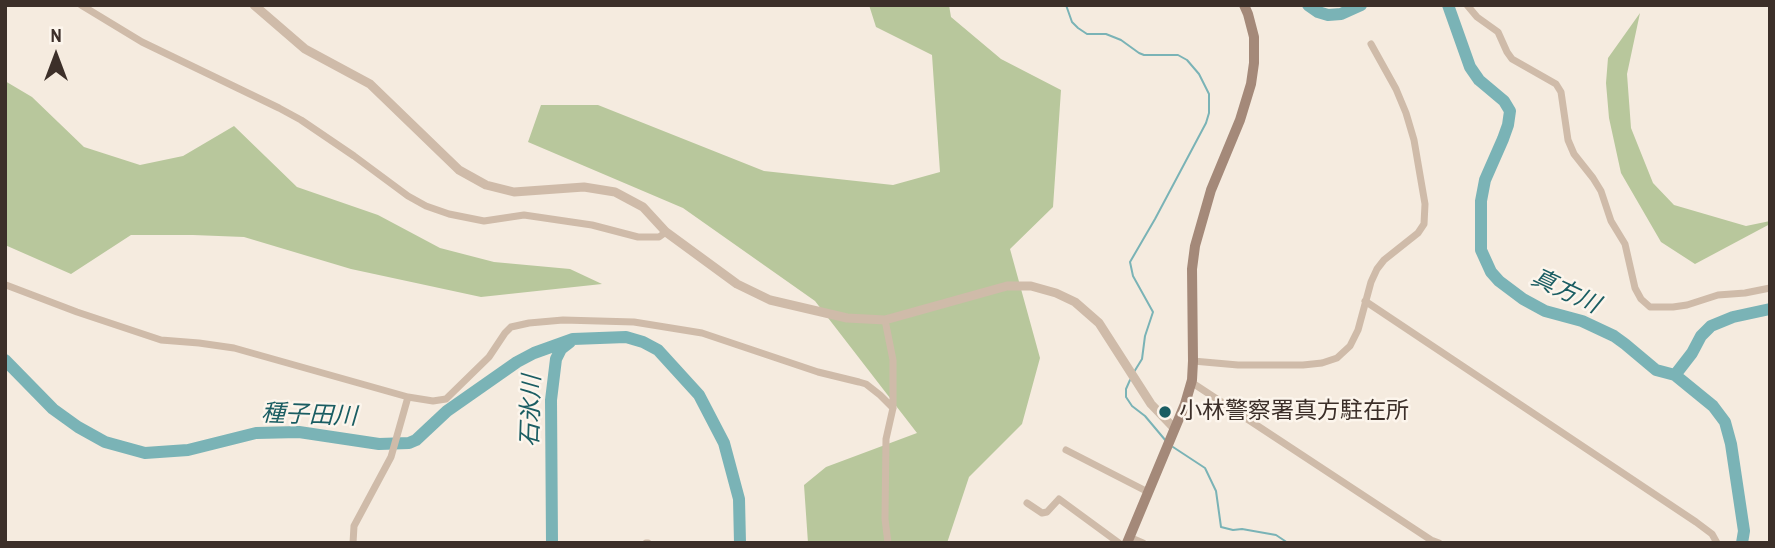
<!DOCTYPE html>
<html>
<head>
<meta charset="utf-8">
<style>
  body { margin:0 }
  #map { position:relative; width:1775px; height:548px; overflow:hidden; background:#f5ebdf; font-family:"Archivo Narrow",sans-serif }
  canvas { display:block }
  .frame { position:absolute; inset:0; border:7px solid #3c2f29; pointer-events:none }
  .north { position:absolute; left:21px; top:21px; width:70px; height:70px; -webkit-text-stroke:5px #fcf5ec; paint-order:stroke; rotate:0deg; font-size:19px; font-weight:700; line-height:28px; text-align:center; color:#3c2f29 }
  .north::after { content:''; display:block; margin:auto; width:24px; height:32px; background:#3c2f29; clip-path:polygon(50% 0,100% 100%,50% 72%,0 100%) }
</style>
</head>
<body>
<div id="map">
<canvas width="1775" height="548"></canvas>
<div class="frame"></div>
<div class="north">N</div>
</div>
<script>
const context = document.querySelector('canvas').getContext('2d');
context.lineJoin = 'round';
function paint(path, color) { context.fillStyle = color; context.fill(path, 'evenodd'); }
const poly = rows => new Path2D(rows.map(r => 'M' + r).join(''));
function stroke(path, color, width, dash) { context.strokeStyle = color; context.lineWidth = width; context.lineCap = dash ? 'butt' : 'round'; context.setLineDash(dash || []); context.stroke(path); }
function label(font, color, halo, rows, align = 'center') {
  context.font = font + ' "Archivo Narrow","Noto Sans JP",sans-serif'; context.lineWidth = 5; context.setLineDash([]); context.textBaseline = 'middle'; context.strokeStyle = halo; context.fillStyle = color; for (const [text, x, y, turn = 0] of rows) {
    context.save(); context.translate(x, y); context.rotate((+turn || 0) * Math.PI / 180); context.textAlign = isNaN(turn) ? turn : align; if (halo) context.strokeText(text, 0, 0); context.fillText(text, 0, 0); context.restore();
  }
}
const green = poly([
  [869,5,949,5,951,17,1001,59,1061,90,1053,207,1010,249,1040,358,1022,424,969,477,947,543,808,543,804,485,826,467,917,433,815,301,683,208,528,142,541,105,598,105,764,171,893,185,940,172,932,55,876,27],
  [1640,13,1627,74,1631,128,1653,183,1674,205,1746,226,1770,221,1770,224,1695,264,1661,242,1621,173,1609,118,1606,83,1608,58],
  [5,81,32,97,84,147,140,165,183,156,234,126,297,187,378,215,440,248,494,262,570,269,602,284,481,297,351,269,244,237,193,235,131,235,71,274,5,245]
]);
const stream = poly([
  [1066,5,1072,22,1078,28,1087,34,1106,34,1121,40,1139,53,1144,55,1178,55,1187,60,1199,74,1209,94,1209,113,1206,123,1155,219,1130,262,1133,276,1153,312,1145,336,1142,359,1134,372],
  [1130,380,1126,389,1126,397,1132,406,1145,416,1166,441],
  [1173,447,1205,468,1216,491,1221,527,1233,530,1242,529,1276,535,1288,543]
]);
const river = poly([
  [1308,5,1318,12,1328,15,1341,14,1361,5],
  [1448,5,1470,67,1479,80,1504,101,1510,111,1508,125,1503,139,1485,180,1481,201,1481,250,1491,272,1499,281,1523,299,1545,311,1582,321,1614,336,1625,344,1656,370,1675,375,1713,406,1725,422,1731,444,1744,531,1742,543],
  [5,360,53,409,78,427,105,442,145,453,188,450,256,433,299,432,379,444,409,443,416,440,447,411,517,362,534,353,573,339,626,337,643,342,658,350,699,395,724,443,739,499,740,543],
  [1675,375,1692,353,1701,336,1711,326,1733,317,1770,309],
  [552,543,551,400,556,359,561,349,570,342]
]);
const minor = poly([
  [81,5,142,42,279,108,301,120,354,156,408,196,426,206,449,214,484,221,524,215,592,225,638,237,659,237,666,232],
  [1467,5,1477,17,1498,32,1507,52,1512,59,1556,84,1561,92,1568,140,1574,154,1593,178,1601,191,1611,221,1625,244,1635,288,1641,299,1650,307,1673,307,1687,305,1718,295,1745,293,1770,288],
  [6,285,77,312,161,340,199,343,234,348,408,397,433,401,446,399,489,357,505,333,511,327,529,323,563,320,634,322,702,333,818,372,859,382,866,384,880,395,893,408],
  [1365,301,1696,522,1712,534,1717,543],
  [885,320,893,360,893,408,886,439,885,519,888,543],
  [1193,361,1238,365,1303,365,1322,363,1337,358,1350,346,1358,330,1371,282,1377,269,1384,260,1418,233,1424,224,1425,204,1414,140,1406,113,1396,89,1371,44],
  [1191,382,1431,540,1439,543],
  [1066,450,1148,492],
  [1027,503,1042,513,1047,512,1059,499,1119,543],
  [1129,537,1143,543],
  [353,543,354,526,391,457,408,397],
  [646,543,648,543]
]);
const tertiary = poly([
  [254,5,305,49,370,84,459,170,486,185,514,192,584,187,615,192,643,207,666,232,737,284,770,300,847,318,885,320,1007,286,1031,286,1056,293,1075,302,1099,323,1151,404,1174,428]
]);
const secondary = poly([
  [1127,543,1185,404,1192,380,1193,361,1192,269,1195,246,1211,190,1240,120,1251,84,1254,63,1254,37,1248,14,1244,5]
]);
const markers = [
  [1165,412,7,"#1a5d62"]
];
const poiNames = [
  ["小林警察署真方駐在所",1179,412]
];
const waterNames = [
  ["真方川",1565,292,25],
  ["石氷川",532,411,-88],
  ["種子田川",309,416,2]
];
paint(green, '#b8c79c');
stroke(stream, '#7ab3b6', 2);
stroke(river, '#7ab3b6', 12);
stroke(minor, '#cfbba9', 7);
stroke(tertiary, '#cfbba9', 9);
stroke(secondary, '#a48979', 10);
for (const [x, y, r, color] of markers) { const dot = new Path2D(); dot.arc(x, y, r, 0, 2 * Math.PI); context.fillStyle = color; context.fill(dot); stroke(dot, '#fcf5ec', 2.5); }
label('23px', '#3c2f29', '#fcf5ec', poiNames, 'left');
label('italic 24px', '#1a5d62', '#fcf5ec', waterNames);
</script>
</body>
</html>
